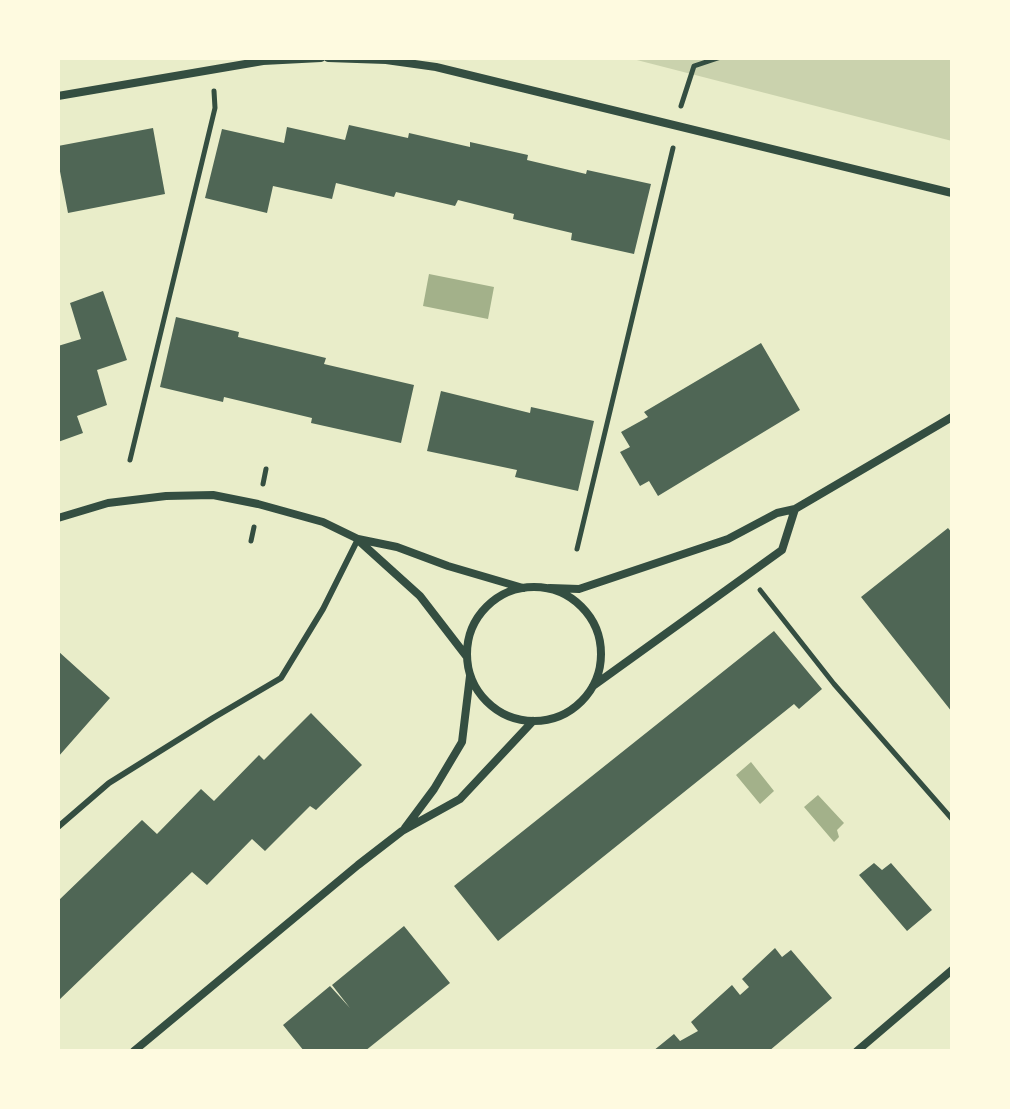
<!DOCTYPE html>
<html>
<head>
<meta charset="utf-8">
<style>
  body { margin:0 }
  #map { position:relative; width:1010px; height:1109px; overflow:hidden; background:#e9edc9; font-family:"DejaVu Sans",sans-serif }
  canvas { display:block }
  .frame { position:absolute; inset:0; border:60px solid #fefae0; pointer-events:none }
</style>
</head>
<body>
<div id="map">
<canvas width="1010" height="1109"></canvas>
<div class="frame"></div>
</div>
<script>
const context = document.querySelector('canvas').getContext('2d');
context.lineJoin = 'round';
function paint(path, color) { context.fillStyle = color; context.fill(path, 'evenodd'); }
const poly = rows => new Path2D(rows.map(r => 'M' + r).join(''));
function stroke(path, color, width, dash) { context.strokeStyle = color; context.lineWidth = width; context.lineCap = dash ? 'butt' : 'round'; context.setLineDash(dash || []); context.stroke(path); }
const green = poly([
  [629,58,952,58,952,141]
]);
const water = poly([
  [429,274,494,287,488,319,423,306],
  [751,762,774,791,760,804,736,775],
  [818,795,844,823,837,830,839,837,834,842,804,807]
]);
const building = poly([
  [349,125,408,138,409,133,470,147,470,142,528,155,527,160,586,174,587,170,651,184,634,254,571,240,572,233,513,219,514,214,458,200,455,206,396,192,394,197,336,183,332,199,273,186,267,213,205,198,222,129,284,143,287,127,345,140],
  [153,128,165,194,68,213,58,161,58,146],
  [103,291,127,360,97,370,107,405,77,416,83,433,58,442,58,346,81,339,70,303],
  [176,317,239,332,238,337,326,358,324,364,414,385,401,443,311,423,312,418,224,397,223,402,160,387],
  [761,343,800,410,658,496,649,481,640,486,620,452,630,447,621,432,648,417,644,412],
  [441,391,530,413,531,407,594,421,578,491,515,477,517,470,427,451],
  [948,528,952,533,952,712,861,597],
  [774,631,822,689,799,709,794,704,498,941,454,886],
  [58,651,110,698,58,757],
  [311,713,362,765,316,810,310,806,265,851,252,839,207,885,192,872,58,1001,58,901,142,820,157,834,201,789,214,801,259,755,264,760],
  [874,863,882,870,891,863,932,910,907,931,859,875],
  [404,926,450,983,365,1051,304,1051,283,1025,330,986,350,1008,332,985],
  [775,948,782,957,791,950,832,998,769,1051,653,1051,674,1034,680,1041,698,1031,691,1022,732,985,740,995,749,987,742,979]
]);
const path = poly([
  [681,106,694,66,718,58],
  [130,460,215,108,214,91],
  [263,484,266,469],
  [251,541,254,527],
  [577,549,673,148],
  [760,590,834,684,952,819]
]);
const service = poly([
  [58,827,109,783,213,718,281,678,323,609,358,539]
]);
const minor = poly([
  [328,58,386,60,436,67,952,193],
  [58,96,263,61,321,58],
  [58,518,108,503,166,496,213,495,258,504,323,522,358,539,397,547,448,566,523,588],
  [358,540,420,596,467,657],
  '467 654a67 67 0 1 1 134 0a67 67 0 1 1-134 0Z',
  [550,588,579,589,728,539,777,513,795,509,952,417],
  [593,686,782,550,795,509],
  [405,828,434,789,462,742,470,676],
  [134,1051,358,865,402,831,460,799,533,721],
  [857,1051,952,970]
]);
paint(green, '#cad2ad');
paint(water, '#a3b18a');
paint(building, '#4f6655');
stroke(path, '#344e41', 5);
stroke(service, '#344e41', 6);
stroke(minor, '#344e41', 8);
</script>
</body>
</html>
